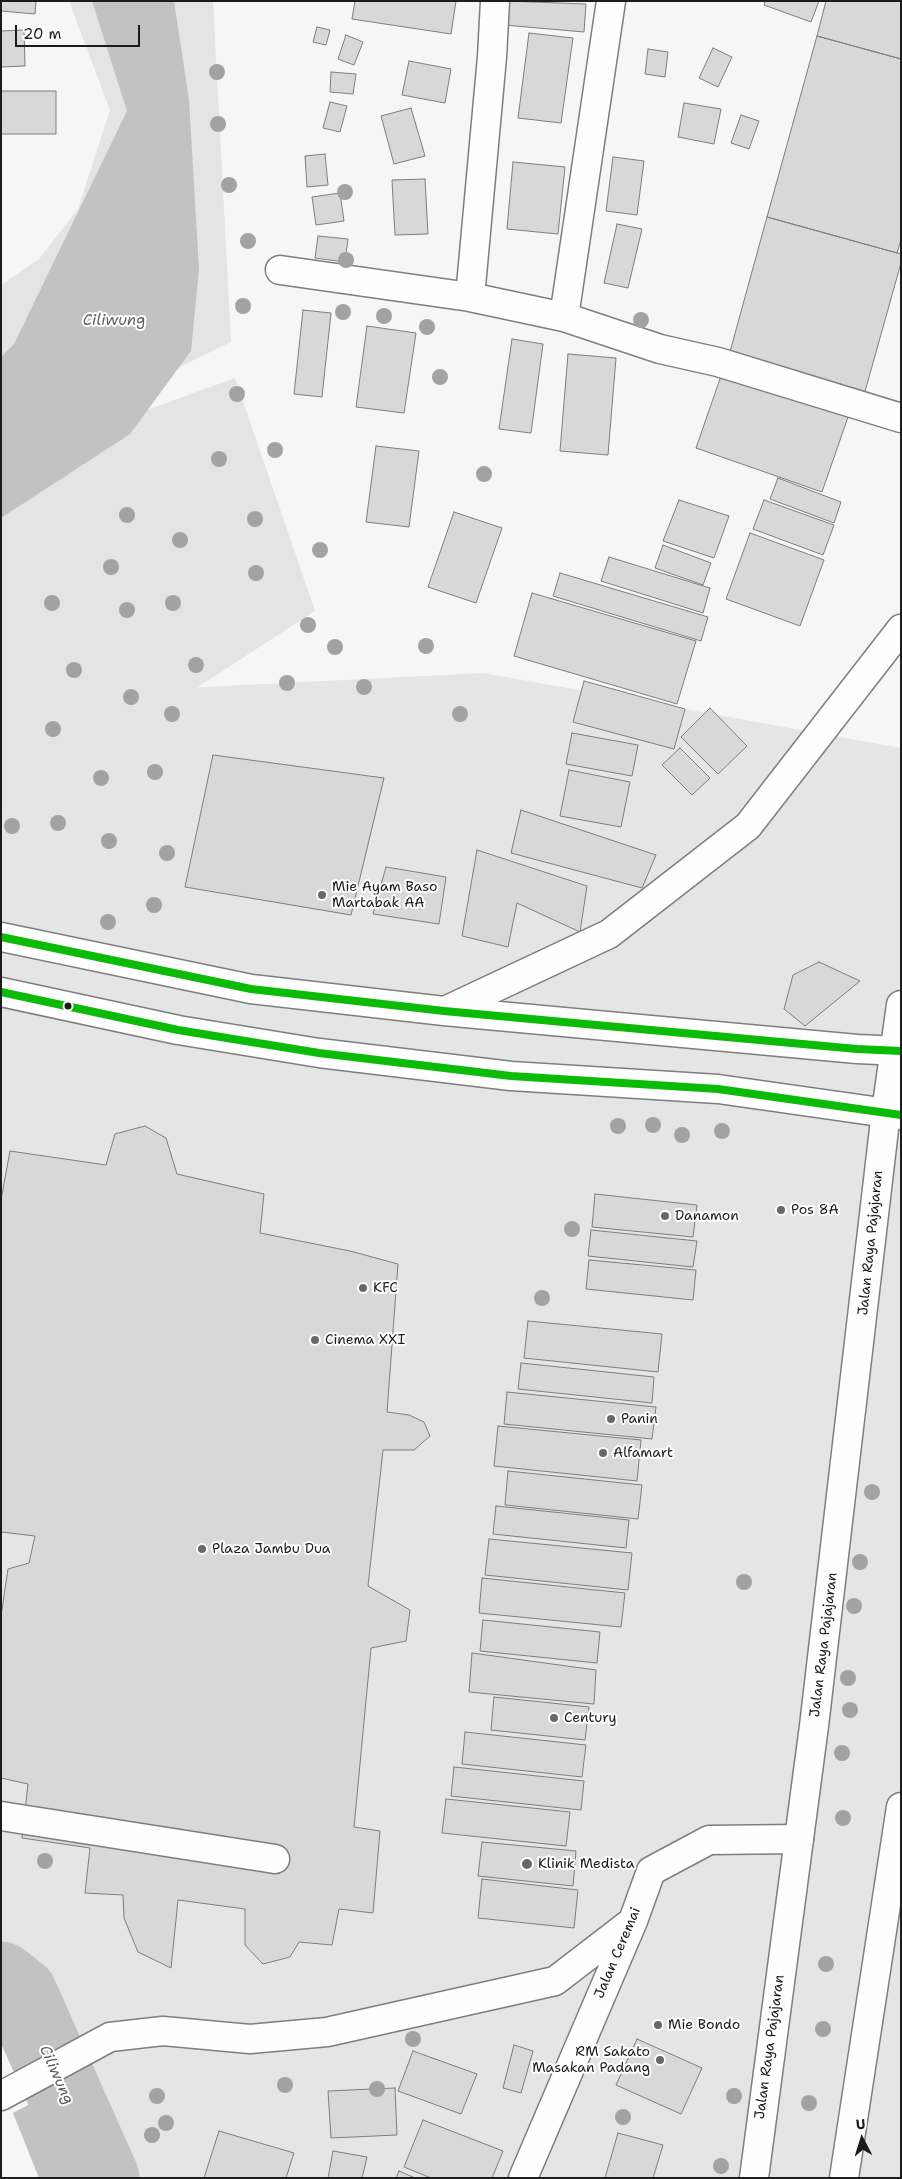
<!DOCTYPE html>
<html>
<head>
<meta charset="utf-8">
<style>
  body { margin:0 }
  #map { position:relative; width:902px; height:2179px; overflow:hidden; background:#f6f6f6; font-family:"Shantell Sans",sans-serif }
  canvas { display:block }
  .frame { position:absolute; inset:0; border:2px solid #1c1c1c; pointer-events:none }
  .north { position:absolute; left:837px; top:2114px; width:50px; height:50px; -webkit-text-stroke:4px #fff; paint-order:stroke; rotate:355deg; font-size:14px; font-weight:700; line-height:20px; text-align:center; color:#1c1c1c }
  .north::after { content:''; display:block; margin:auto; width:18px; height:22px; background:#1c1c1c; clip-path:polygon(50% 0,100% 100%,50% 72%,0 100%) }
  .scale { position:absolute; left:15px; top:25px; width:125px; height:22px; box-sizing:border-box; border:2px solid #1c1c1c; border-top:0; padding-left:6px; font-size:15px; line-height:18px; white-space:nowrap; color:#1c1c1c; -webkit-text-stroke:4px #fff; paint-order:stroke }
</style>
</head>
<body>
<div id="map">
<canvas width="902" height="2179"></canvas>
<div class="frame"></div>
<div class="north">U</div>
<div class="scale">20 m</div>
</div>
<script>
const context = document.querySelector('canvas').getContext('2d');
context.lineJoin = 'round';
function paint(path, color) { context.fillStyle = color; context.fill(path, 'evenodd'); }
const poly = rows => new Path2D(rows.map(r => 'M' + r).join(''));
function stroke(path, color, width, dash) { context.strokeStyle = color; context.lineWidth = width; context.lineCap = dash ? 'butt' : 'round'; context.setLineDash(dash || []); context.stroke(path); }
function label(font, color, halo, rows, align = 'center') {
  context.font = font + ' "Shantell Sans",sans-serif'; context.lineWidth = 4; context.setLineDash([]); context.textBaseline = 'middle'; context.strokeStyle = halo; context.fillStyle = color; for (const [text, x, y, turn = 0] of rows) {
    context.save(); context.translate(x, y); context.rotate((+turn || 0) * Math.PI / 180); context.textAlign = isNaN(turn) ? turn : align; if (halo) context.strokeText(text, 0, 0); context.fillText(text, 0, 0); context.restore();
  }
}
const built = poly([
  [484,673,901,748,901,2178,116,2178,112,2128,1,1951,1,775,165,689]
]);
const green = poly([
  [69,1,213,1,231,342,15,447,1,449,1,285,39,259,78,209,110,110],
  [235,378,315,611,1,815,1,463],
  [901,761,901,808,884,976,879,993,869,1003,848,1004,651,979,716,939,775,894,814,851,832,837,855,812,876,782],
  [590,1130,604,1133,596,1174,588,1203,574,1223,564,1229,562,1285,528,1279,526,1257,512,1247,483,1232,474,1222,529,1219,539,1195,532,1171,538,1144,560,1134],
  [901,1536,901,1649,894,1645,883,1625,880,1602,880,1580,885,1559,895,1540],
  [901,1735,901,1787,889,1765,892,1743],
  [754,2058,769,2072,759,2178,664,2178,680,2162,702,2159,716,2143,719,2122,700,2111,694,2089,715,2067,735,2059],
  [598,2080,627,2083,675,2111,681,2121,678,2131,666,2149,656,2151,616,2142,597,2135,580,2123,576,2102,580,2092]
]);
const water = poly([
  [92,1,174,1,189,100,199,269,191,351,130,434,1,518,1,357,14,344,127,111],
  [77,2079,110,2178,39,2178,13,2113]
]);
const river = poly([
  [1,1979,20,1994,102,2178]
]);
const building = poly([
  [1,1,36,1,35,14,1,11,1,1],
  [355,1,456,1,451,34,352,19,355,1],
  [506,1,586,4,584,32,504,25,506,1],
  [765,1,819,1,811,22,764,5,765,1],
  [826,1,901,1,901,59,817,36,826,1],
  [317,27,330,30,326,45,313,42,317,27],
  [24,30,25,66,1,67,1,31,24,30],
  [529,33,573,38,561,123,518,118,529,33],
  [346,35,363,42,354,65,338,59,346,35],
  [817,36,901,59,901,240,897,253,767,217,817,36],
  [713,48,732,57,718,87,699,78,713,48],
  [648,49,668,52,665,77,645,74,648,49],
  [409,61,451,69,445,103,402,95,409,61],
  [331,72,356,74,353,94,330,92,331,72],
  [1,91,56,91,56,134,1,134,1,91],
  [330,102,347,106,340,132,323,128,330,102],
  [684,103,721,109,714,144,678,137,684,103],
  [411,108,425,156,394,164,381,116,411,108],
  [741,115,759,121,749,149,731,143,741,115],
  [325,154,328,185,307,187,305,156,325,154],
  [613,157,644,161,637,215,606,211,613,157],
  [513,162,565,167,558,234,507,229,513,162],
  [425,179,428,234,395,235,392,180,425,179],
  [340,193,344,221,316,225,312,197,340,193],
  [767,217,901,254,901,263,864,395,728,359,767,217],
  [617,224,642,229,628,288,604,283,617,224],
  [318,236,348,239,345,262,315,258,318,236],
  [303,310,331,313,322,397,294,394,303,310],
  [367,326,416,333,404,413,356,407,367,326],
  [512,339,543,344,531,433,499,429,512,339],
  [568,354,616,358,608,455,560,451,568,354],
  [722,373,848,417,822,492,696,448,722,373],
  [376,446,419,451,409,527,366,522,376,446],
  [778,478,841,502,834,523,770,499,778,478],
  [679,500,729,516,714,558,663,541,679,500],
  [764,500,834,525,823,555,753,529,764,500],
  [454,512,502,528,476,603,428,587,454,512],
  [750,533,824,560,800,626,726,599,750,533],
  [663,545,711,563,703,585,655,568,663,545],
  [609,557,710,588,703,613,601,581,609,557],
  [560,573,708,617,701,641,553,596,560,573],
  [532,593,696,641,677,704,514,656,532,593],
  [584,681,685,709,674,749,573,722,584,681],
  [710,708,747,746,718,774,681,737,710,708],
  [572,733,638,745,632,776,566,764,572,733],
  [680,748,710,778,692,795,662,765,680,748],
  [213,755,384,778,351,915,185,887,213,755],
  [569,770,630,782,621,827,560,816,569,770],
  [521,810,656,855,642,888,511,853,521,810],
  [477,850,587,886,580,932,517,903,508,947,462,936,477,850],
  [386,867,446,877,439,924,373,914,386,867],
  [819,962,860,981,805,1026,784,1009,793,975,819,962],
  [145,1126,166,1138,177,1174,264,1194,260,1233,350,1251,398,1264,387,1412,409,1415,424,1422,430,1436,414,1450,383,1450,368,1586,410,1610,406,1641,371,1648,354,1827,380,1831,373,1913,339,1909,332,1945,299,1942,290,1957,263,1964,245,1945,245,1909,178,1900,171,1968,138,1952,124,1918,123,1895,85,1893,90,1848,22,1838,28,1784,1,1778,1,1616,8,1569,29,1563,35,1536,1,1532,1,1200,10,1151,106,1165,115,1134,145,1126],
  [595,1194,697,1205,693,1237,592,1227,595,1194],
  [591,1230,697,1241,693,1267,588,1256,591,1230],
  [589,1260,696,1270,693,1300,586,1289,589,1260],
  [528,1321,662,1334,658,1372,524,1358,528,1321],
  [521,1363,654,1377,652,1403,518,1389,521,1363],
  [507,1392,656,1407,652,1439,504,1424,507,1392],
  [498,1426,641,1440,637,1481,494,1466,498,1426],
  [508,1471,642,1485,638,1519,505,1505,508,1471],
  [496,1506,629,1520,626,1548,493,1534,496,1506],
  [489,1539,632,1553,628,1590,485,1575,489,1539],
  [482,1578,625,1593,621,1627,479,1613,482,1578],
  [483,1620,600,1632,597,1663,480,1651,483,1620],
  [472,1653,596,1670,594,1704,469,1692,472,1653],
  [494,1697,589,1707,585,1740,491,1730,494,1697],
  [465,1732,586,1745,582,1777,462,1764,465,1732],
  [454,1767,584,1781,581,1810,451,1796,454,1767],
  [446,1799,570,1812,566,1846,442,1833,446,1799],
  [482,1842,576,1851,573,1886,478,1876,482,1842],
  [482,1879,578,1890,574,1928,478,1918,482,1879],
  [637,2039,702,2068,681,2114,616,2085,637,2039],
  [514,2045,533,2051,521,2093,503,2088,514,2045],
  [413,2051,477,2074,461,2114,398,2091,413,2051],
  [395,2088,397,2135,331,2138,328,2091,395,2088],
  [423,2120,503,2151,492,2178,431,2178,404,2167,423,2120],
  [219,2131,294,2153,286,2178,204,2178,219,2131],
  [618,2133,663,2145,653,2178,605,2178,618,2133],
  [333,2151,367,2157,362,2178,328,2178,333,2151],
  [399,2171,415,2178,396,2178,399,2171]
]);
const minor = poly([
  [280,270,470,297,564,317,660,349,718,362,901,418],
  [470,297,492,57,495,1],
  [564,317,611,1],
  [1,1816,275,1859],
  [1,2096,110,2037,163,2031,250,2039,327,2032,555,1981,633,1921],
  [523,2178,633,1921,651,1871,709,1840,799,1839]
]);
const major = poly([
  [1,937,251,989,444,1011,857,1049,901,1051],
  [1,992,178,1030,319,1053,511,1076,718,1089,901,1115],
  [445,1011,609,934,748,826,901,629]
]);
const highway = poly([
  [754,2178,814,1726,886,1112,901,1005],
  [844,2178,901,1807]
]);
const bus1 = poly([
  [1,937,251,989,444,1011,857,1049,901,1051],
  [1,992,178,1030,319,1053,511,1076,718,1089,901,1115]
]);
const trees = [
  [217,72],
  [218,124],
  [229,185],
  [345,192],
  [248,241],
  [346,260],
  [243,306],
  [343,312],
  [384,316],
  [641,320],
  [427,327],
  [440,377],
  [237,394],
  [275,450],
  [219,459],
  [484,474],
  [127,515],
  [255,519],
  [180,540],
  [320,550],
  [111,567],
  [256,573],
  [52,603],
  [173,603],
  [127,610],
  [308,625],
  [426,646],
  [335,647],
  [196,665],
  [74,670],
  [287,683],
  [364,687],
  [131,697],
  [172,714],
  [460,714],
  [53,729],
  [155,772],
  [101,778],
  [58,823],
  [12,826],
  [109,841],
  [167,853],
  [154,905],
  [108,922],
  [653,1125],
  [618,1126],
  [722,1131],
  [682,1135],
  [572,1229],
  [542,1298],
  [872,1492],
  [860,1562],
  [744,1582],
  [854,1606],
  [848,1678],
  [850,1710],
  [842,1753],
  [843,1818],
  [45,1861],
  [826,1964],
  [823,2029],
  [413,2039],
  [285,2085],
  [377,2089],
  [157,2096],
  [734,2096],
  [809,2103],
  [623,2117],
  [166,2123],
  [152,2135],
  [721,2166]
];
const markers = [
  [322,895,5,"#686868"],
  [68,1006,4.5,"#1c1c1c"],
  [781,1210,5,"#686868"],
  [665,1216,5,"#686868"],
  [363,1288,5,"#686868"],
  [315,1340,5,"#686868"],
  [611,1419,5,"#686868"],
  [603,1453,5,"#686868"],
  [202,1549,5,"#686868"],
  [554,1718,5,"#686868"],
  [527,1864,6,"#686868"],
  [658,2025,5,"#686868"],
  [660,2060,5,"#686868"]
];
const poiNames = [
  ["Mie Ayam Baso",332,887],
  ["Martabak AA",332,903],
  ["Pos 8A",791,1210],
  ["Danamon",675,1216],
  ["KFC",373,1288],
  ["Cinema XXI",325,1340],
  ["Panin",621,1419],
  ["Alfamart",613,1453],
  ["Plaza Jambu Dua",212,1549],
  ["Century",564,1718],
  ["Klinik Medista",538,1864],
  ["Mie Bondo",668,2025],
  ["RM Sakato",650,2052,"right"],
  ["Masakan Padang",650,2068,"right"]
];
const streetNames = [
  ["Jalan Raya Pajajaran",871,1243,-84],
  ["Jalan Raya Pajajaran",824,1645,-83],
  ["Jalan Ceremai",618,1953,-67],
  ["Jalan Raya Pajajaran",770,2047,-82]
];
const waterNames = [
  ["Ciliwung",114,321],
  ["Ciliwung",56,2075,66]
];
paint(built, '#e5e5e5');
paint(green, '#e4e4e4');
paint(water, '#c2c2c2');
stroke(river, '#c2c2c2', 75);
paint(building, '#d8d8d8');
stroke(building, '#7e7e7e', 1);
stroke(minor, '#7e7e7e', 31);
stroke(major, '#7e7e7e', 31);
stroke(highway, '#7e7e7e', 31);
stroke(minor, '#fefefe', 28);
stroke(major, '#fefefe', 28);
stroke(highway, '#fefefe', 28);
stroke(bus1, '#0bbb08', 8);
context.fillStyle = '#a2a2a2';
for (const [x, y] of trees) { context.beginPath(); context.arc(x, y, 8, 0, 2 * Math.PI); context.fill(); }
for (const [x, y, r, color] of markers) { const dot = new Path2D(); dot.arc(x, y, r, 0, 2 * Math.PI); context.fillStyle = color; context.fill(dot); stroke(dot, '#fff', 2); }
label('14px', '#1c1c1c', '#fff', poiNames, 'left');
label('14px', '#1c1c1c', '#fff', streetNames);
label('italic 15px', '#5d5d5d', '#fff', waterNames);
</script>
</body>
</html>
